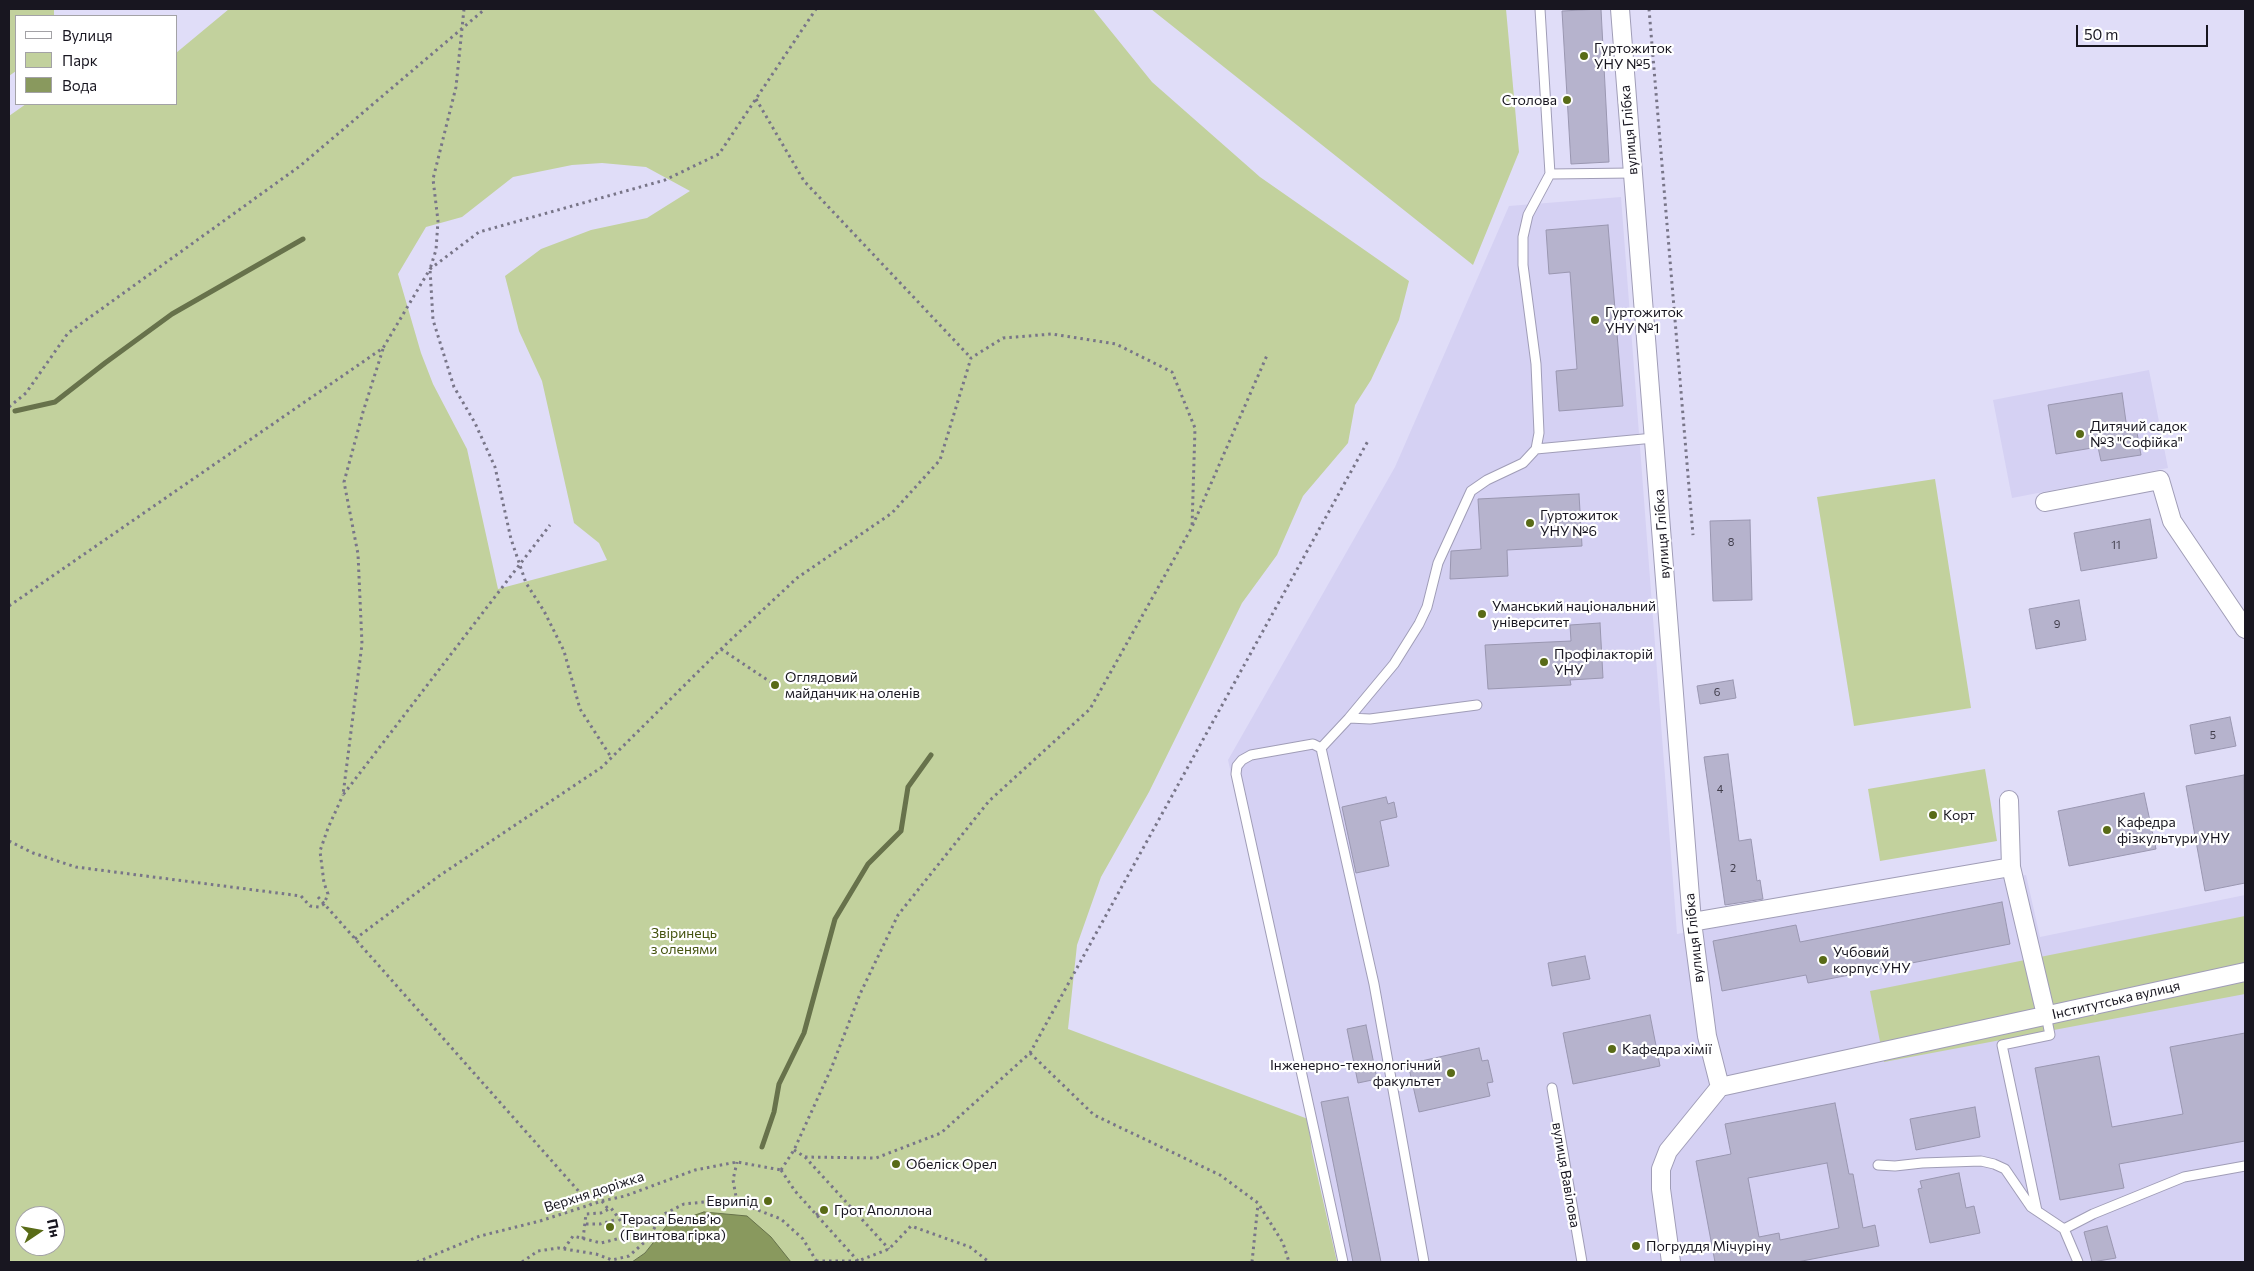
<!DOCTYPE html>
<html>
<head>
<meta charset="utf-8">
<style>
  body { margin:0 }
  #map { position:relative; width:2254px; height:1271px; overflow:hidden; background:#e0ddf8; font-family:Commissioner,sans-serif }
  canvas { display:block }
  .frame { position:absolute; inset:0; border:10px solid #181620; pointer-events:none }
  .legend { position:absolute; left:15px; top:15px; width:162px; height:90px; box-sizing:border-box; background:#fff; border:1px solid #a3a2a6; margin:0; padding:6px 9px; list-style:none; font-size:15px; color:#181620 }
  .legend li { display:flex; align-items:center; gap:10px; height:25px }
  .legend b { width:25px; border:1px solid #a3a2a6 }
  .north { position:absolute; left:15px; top:1206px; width:50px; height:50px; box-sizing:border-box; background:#fff; border:1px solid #a3a2a6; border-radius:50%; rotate:78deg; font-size:14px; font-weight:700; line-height:20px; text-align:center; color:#181620 }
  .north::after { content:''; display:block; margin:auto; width:18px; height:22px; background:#596b17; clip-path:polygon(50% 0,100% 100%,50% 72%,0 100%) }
  .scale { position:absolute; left:2076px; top:25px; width:132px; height:22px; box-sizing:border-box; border:2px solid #181620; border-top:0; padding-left:6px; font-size:15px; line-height:18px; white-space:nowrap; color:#181620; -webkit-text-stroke:4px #fff; paint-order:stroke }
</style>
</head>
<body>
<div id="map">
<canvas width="2254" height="1271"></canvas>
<div class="frame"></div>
<ul class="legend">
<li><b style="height:6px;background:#fff"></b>Вулиця</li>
<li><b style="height:14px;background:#c2d19d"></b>Парк</li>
<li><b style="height:14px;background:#89995e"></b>Вода</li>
</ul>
<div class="north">Пн</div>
<div class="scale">50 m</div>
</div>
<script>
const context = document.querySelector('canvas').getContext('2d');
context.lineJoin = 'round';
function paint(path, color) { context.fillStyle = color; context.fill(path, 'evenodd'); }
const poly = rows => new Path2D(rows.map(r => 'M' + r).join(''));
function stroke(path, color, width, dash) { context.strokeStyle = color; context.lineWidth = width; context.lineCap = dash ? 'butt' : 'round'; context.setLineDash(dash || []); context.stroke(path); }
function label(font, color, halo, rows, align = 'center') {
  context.font = font + ' Commissioner,sans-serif'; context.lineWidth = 4.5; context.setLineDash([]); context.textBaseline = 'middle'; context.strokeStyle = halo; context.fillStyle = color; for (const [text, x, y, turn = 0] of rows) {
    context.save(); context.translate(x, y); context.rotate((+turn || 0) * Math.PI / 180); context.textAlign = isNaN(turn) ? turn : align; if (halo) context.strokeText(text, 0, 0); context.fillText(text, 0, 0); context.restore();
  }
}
const built = poly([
  [1621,197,1677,934,2026,875,2040,937,2245,895,2245,1262,1340,1262,1228,760,1395,467,1509,206],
  [2149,370,2168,468,2012,498,1993,400]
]);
const green = poly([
  [9,9,54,9,54,16,16,16,16,71,9,76],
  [229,9,1093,9,1152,82,1260,177,1409,281,1399,320,1371,380,1355,405,1348,443,1303,496,1277,555,1242,603,1149,792,1101,877,1077,945,1068,1029,1308,1119,1312,1152,1337,1262,791,1262,784,1255,668,1224,645,1253,632,1262,9,1262,9,116,26,104,176,104,176,53],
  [602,163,646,167,690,191,647,218,591,230,541,249,505,276,519,331,542,381,574,523,599,543,607,560,498,589,467,449,433,384,421,353,398,274,426,227,462,217,513,177,572,165],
  [25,1216,55,1216,55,1246,25,1246],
  [1151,9,1506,9,1519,152,1473,265],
  [1935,479,1971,708,1854,726,1817,497],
  [1985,769,1997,841,1880,861,1868,789],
  [2245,916,2245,994,1884,1062,1870,991]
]);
const water = poly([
  [704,1212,747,1216,771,1237,791,1262,632,1262,645,1253,668,1224,704,1212]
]);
const stream = poly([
  [15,411,55,402,105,363,172,314,303,239],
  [762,1147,774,1112,779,1084,804,1033,835,919,868,864,901,831,908,787,931,755]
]);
const building = poly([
  [1601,9,1609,162,1571,164,1562,11,1601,9],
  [1608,225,1623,406,1559,411,1556,371,1577,369,1570,272,1549,274,1546,230,1608,225],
  [2122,393,2127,429,2136,427,2141,455,2101,461,2098,447,2056,454,2048,405,2122,393],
  [1579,494,1582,546,1507,550,1508,576,1450,579,1451,551,1481,549,1478,499,1579,494],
  [2150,519,2157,558,2081,571,2074,533,2150,519],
  [1750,520,1752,600,1713,601,1710,521,1750,520],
  [2079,600,2086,640,2036,649,2029,609,2079,600],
  [1600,623,1603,678,1570,680,1571,685,1488,689,1485,645,1571,641,1570,625,1600,623],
  [1733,680,1736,698,1700,704,1697,686,1733,680],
  [2230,717,2236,746,2195,754,2190,725,2230,717],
  [1728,754,1739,841,1751,839,1757,881,1760,880,1763,899,1725,905,1704,757,1728,754],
  [2244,775,2245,883,2205,891,2186,786,2244,775],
  [2144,793,2156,849,2069,866,2058,811,2144,793],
  [1386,797,1388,804,1394,802,1397,817,1380,821,1389,866,1356,873,1342,807,1386,797],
  [2002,902,2010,944,1808,983,1806,975,1722,991,1713,941,1796,925,1800,942,2002,902],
  [1585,956,1590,979,1552,986,1548,963,1585,956],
  [1650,1015,1660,1066,1573,1084,1563,1033,1650,1015],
  [1366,1025,1377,1079,1358,1083,1347,1029,1366,1025],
  [2245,1033,2245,1141,2119,1164,2124,1188,2060,1200,2035,1068,2099,1056,2112,1127,2183,1114,2170,1047,2245,1033],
  [1479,1048,1482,1061,1488,1060,1493,1082,1487,1083,1490,1096,1419,1112,1408,1064,1479,1048],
  [1348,1097,1381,1262,1353,1262,1321,1102,1348,1097],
  [1835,1103,1849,1174,1853,1174,1863,1228,1875,1225,1879,1246,1797,1262,1715,1262,1696,1161,1731,1154,1725,1124,1835,1103],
  [1827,1163,1839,1228,1780,1240,1779,1233,1759,1237,1748,1178,1827,1163],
  [1975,1107,1980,1137,1916,1150,1910,1119,1975,1107],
  [1959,1173,1966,1208,1974,1206,1980,1233,1930,1243,1918,1189,1922,1188,1920,1181,1959,1173],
  [2107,1226,2116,1258,2092,1262,2084,1232,2107,1226]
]);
const path = poly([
  [464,9,456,87,433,179,438,221,436,250,430,269,433,320,454,387,475,423,495,467,511,539,526,583,544,611,564,651,580,709,611,757],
  [1649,9,1693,535],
  [756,99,804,181,971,358],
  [383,349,363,412,344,482,358,554,362,644,343,795,550,525],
  [9,407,26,393,68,333,300,166,485,9],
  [9,606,383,348,430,269,479,232,665,180,719,154,816,9],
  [721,649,775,685],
  [9,841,33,853,76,867,301,896,310,906,319,907,324,904,328,894,324,883,320,851,328,828,343,795],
  [318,897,590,1204],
  [355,939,439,876,602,767,721,649,797,578,892,513,940,460,971,358,1003,338,1052,334,1116,344,1172,372,1195,428,1192,527],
  [1030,1053,1094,1115,1220,1175,1258,1203,1283,1243,1289,1262],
  [794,1150,805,1157,889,1249],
  [805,1157,876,1158,941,1133,1030,1053,1369,439],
  [781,1170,794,1150,831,1069,860,994,898,915,989,801,1090,709,1192,527,1268,353],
  [781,1170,795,1191,858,1261],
  [602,1201,608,1209],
  [737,1202,733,1180,737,1162],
  [816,1215,822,1211],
  [586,1224,600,1224,618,1219],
  [583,1239,586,1214,601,1213,611,1208,625,1227,627,1233],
  [564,1249,573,1236,601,1243,621,1238,643,1218,659,1221],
  [816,1261,858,1261,889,1249,911,1226,970,1247,989,1262],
  [417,1262,480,1236,540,1221,602,1201,625,1196,695,1170,737,1162,781,1170],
  [522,1262,538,1251,558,1248,596,1254,612,1260,629,1256,648,1239,662,1215,684,1204,714,1201,737,1202,781,1219,803,1239,817,1262],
  [1252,1262,1258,1204]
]);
const lane = poly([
  [1540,9,1550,174,1633,173],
  [1536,449,1654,438],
  [1349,718,1394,664,1419,624,1427,607,1438,563,1471,491,1487,480,1523,463,1536,449,1539,433,1536,364,1523,265,1523,237,1528,215,1550,174],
  [1321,748,1313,744,1251,755,1242,760,1237,766,1236,774,1343,1262],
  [1552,1088,1582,1262],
  [1878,1165,1895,1166,1922,1163,1981,1161,1994,1164,2005,1169,2031,1207,2064,1229,2078,1262],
  [2037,1211,2002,1045,2050,1035,2046,1015],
  [2064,1229,2093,1214,2184,1177,2245,1166],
  [1424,1262,1374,984,1321,748,1349,718,1370,719,1477,705]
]);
const street = poly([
  [1620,9,1692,922,1707,1036,1720,1087],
  [2045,502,2160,480,2172,521,2245,629],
  [2009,800,2011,867],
  [1692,922,2011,867,2046,1015],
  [1671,1262,1661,1189,1661,1169,1668,1151,1720,1087,2245,972]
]);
const markers = [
  [1584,56,5,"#596b17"],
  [1567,100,5,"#596b17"],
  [1595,320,5,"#596b17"],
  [2080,434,5,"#596b17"],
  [1530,523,5,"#596b17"],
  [1482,614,5,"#596b17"],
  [1544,662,5,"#596b17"],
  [775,685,5,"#596b17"],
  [1933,815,5,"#596b17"],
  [2107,830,5,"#596b17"],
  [1823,960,5,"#596b17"],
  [1612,1049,5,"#596b17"],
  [1451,1073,5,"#596b17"],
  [896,1164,5,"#596b17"],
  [768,1201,5,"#596b17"],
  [824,1210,5,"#596b17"],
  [610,1227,5,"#596b17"],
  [1636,1246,5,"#596b17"]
];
const numberNames = [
  ["8",1731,542],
  ["11",2116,545],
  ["9",2057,624],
  ["6",1717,692],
  ["5",2213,735],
  ["4",1720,789],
  ["2",1733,868]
];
const poiNames = [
  ["Гуртожиток",1594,48],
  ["УНУ №5",1594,64],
  ["Столова",1557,100,"right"],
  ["Гуртожиток",1605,312],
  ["УНУ №1",1605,328],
  ["Дитячий садок",2090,426],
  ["№3 \"Софійка\"",2090,442],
  ["Гуртожиток",1540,515],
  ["УНУ №6",1540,531],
  ["Уманський національний",1492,606],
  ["університет",1492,622],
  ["Профілакторій",1554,654],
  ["УНУ",1554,670],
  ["Оглядовий",785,677],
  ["майданчик на оленів",785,693],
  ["Корт",1943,815],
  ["Кафедра",2117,822],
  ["фізкультури УНУ",2117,838],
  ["Учбовий",1833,952],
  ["корпус УНУ",1833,968],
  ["Кафедра хімії",1622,1049],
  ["Інженерно-технологічний",1441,1065,"right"],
  ["факультет",1441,1081,"right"],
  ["Обеліск Орел",906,1164],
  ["Еврипід",758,1201,"right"],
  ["Грот Аполлона",834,1210],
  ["Тераса Бельв’ю",620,1219],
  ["(Гвинтова гірка)",620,1235],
  ["Погруддя Мічуріну",1646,1246]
];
const streetNames = [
  ["вулиця Глібка",1629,130,-95],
  ["вулиця Глібка",1662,534,-94],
  ["вулиця Глібка",1694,938,-96],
  ["Інститутська вулиця",2116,1000,-13],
  ["вулиця Вавілова",1566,1175,80],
  ["Верхня доріжка",594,1192,-18]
];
const parkNames = [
  ["Звіринець",684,933],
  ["з оленями",684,949]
];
paint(built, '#d5d1f3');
paint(green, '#c2d19d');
paint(water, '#89995e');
stroke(water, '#67724b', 1);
stroke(stream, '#67724b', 5);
paint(building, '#b6b3cd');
stroke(building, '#9a97b1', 1);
stroke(lane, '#a09db7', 11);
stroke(street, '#a09db7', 20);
stroke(path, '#787588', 3, [2.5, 4]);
stroke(lane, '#fff', 9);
stroke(street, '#fff', 18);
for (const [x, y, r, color] of markers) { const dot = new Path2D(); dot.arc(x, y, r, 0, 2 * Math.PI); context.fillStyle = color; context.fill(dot); stroke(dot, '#fff', 2); }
label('11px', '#403d4b', null, numberNames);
label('14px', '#181620', '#fff', poiNames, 'left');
label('14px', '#181620', '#fff', streetNames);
label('14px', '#455410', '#fff', parkNames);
</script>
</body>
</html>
